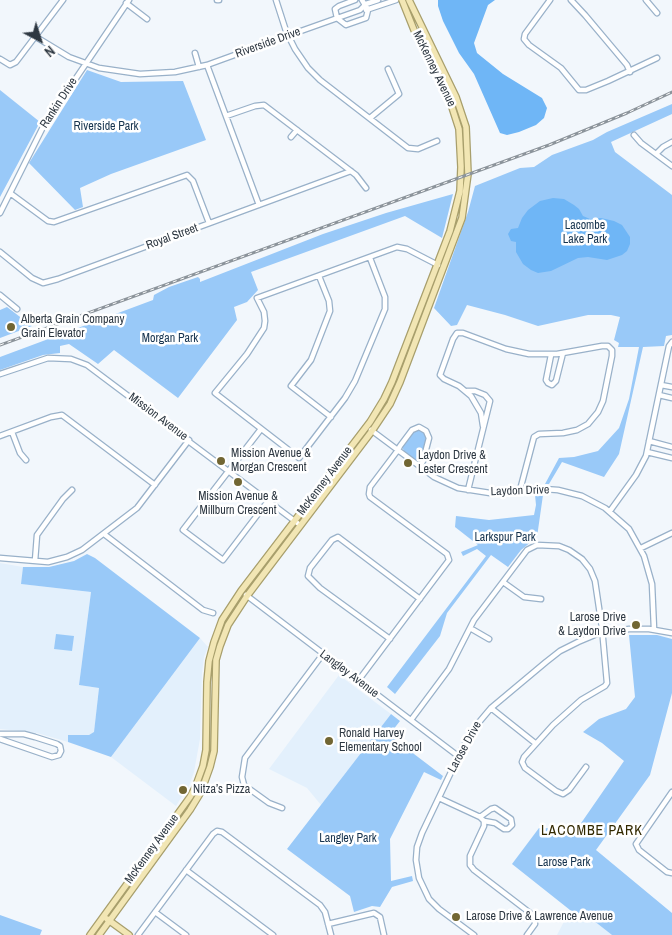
<!DOCTYPE html>
<html>
<head>
<meta charset="utf-8">
<style>
  body { margin:0 }
  #map { position:relative; width:672px; height:935px; overflow:hidden; background:#f2f7fc; font-family:"Archivo Narrow",sans-serif }
  canvas { display:block }
  .north { position:absolute; left:15px; top:15px; width:50px; height:50px; -webkit-text-stroke:4px #fff; paint-order:stroke; rotate:140deg; font-size:14px; font-weight:700; line-height:20px; text-align:center; color:#2e3842 }
  .north::after { content:''; display:block; margin:auto; width:18px; height:22px; background:#2e3842; clip-path:polygon(50% 0,100% 100%,50% 72%,0 100%) }
</style>
</head>
<body>
<div id="map">
<canvas width="672" height="935"></canvas>
<div class="north">N</div>
</div>
<script>
const context = document.querySelector('canvas').getContext('2d');
context.lineJoin = 'round';
function paint(path, color) { context.fillStyle = color; context.fill(path, 'evenodd'); }
const poly = rows => new Path2D(rows.map(r => 'M' + r).join(''));
function stroke(path, color, width, dash) { context.strokeStyle = color; context.lineWidth = width; context.lineCap = dash ? 'butt' : 'round'; context.setLineDash(dash || []); context.stroke(path); }
function label(font, color, halo, rows, align = 'center') {
  context.font = font + ' "Archivo Narrow",sans-serif'; context.lineWidth = 5; context.setLineDash([]); context.textBaseline = 'middle'; context.strokeStyle = halo; context.fillStyle = color; for (const [text, x, y, turn = 0] of rows) {
    context.save(); context.translate(x, y); context.rotate((+turn || 0) * Math.PI / 180); context.textAlign = isNaN(turn) ? turn : align; if (halo) context.strokeText(text, 0, 0); context.fillText(text, 0, 0); context.restore();
  }
}
const built = poly([
  [0,563,23,567,22,584,91,592,79,685,99,688,94,733,89,735,68,735,68,742,37,733,0,729],
  [200,638,208,647,204,657,202,673,200,739,194,772,188,789,186,790,176,806,111,757],
  [339,675,391,714,321,805,307,788,269,769],
  [570,910,589,917,612,935,557,935]
]);
const green = poly([
  [87,70,121,82,183,81,206,140,111,174,80,188,83,207,75,210,29,163],
  [0,90,40,122,0,197],
  [672,104,672,114,611,142,615,152,672,195,672,335,666,336,664,346,643,347,619,454,604,477,562,462,549,484,545,484,559,458,574,457,598,451,619,428,629,399,639,347,618,347,619,343,614,340,620,317,611,315,588,315,538,326,505,315,467,305,457,325,451,326,434,308,468,212,475,186,520,168,534,167,552,155,593,140,607,132],
  [453,194,442,238,405,216,251,272,258,290,247,302,234,307,237,320,178,398,114,350,98,364,69,344,60,346,60,353,43,355,0,370,0,357,153,300,154,295,169,287,198,277,200,279,200,282,323,234,386,213],
  [7,307,32,326,0,338,0,310],
  [419,429,425,432,427,438,421,460,417,461,404,451,402,447,414,431],
  [535,495,543,495,537,537,521,550,508,567,491,555,447,613,440,636,395,694,387,687,486,556,477,549,463,556,461,552,478,545,455,527,456,516,489,520,534,515,536,505],
  [87,554,95,558,200,638,111,757,68,742,68,735,89,735,94,732,99,688,79,685,91,592,21,584,23,567,49,567,74,561],
  [56,634,74,636,72,651,54,649],
  [629,635,657,635,672,639,672,693,650,775,596,850,672,913,672,935,612,935,589,917,570,910,512,864,539,828,577,829,624,761,602,743,583,732,599,719,626,709,635,697],
  [391,714,400,721,389,735,443,776,441,780,424,772,390,839,391,881,412,876,413,881,392,887,380,907,372,906,354,912,350,896,287,849],
  [0,915,42,930,40,935,0,935]
]);
const water = poly([
  [438,0,495,0,488,5,474,43,477,53,503,74,542,98,547,108,544,118,536,125,519,132,507,135,500,133,474,74,459,53,443,21,438,6],
  [553,198,564,199,574,205,579,209,583,216,590,219,601,218,614,221,622,225,630,237,630,244,627,251,622,255,607,260,588,257,578,258,551,271,538,273,531,270,523,264,516,252,516,242,511,241,508,234,511,229,518,228,522,218,528,210,540,201]
]);
const minor = poly([
  [217,0,219,0],
  [276,0,286,31,295,49,308,68,320,80,408,148,418,149,437,141],
  [355,0,339,6,335,9,337,18,346,25,366,18,368,10,362,0],
  [550,0,525,34,524,39,529,45,561,68,579,90,586,90,608,81,657,58],
  [571,0,585,15,627,65,630,72],
  [646,0,657,13],
  [126,3,147,19],
  [366,10,396,0],
  [36,37,69,57,99,68,140,74,175,72,207,65,284,37,360,10,366,4,378,0],
  [195,53,199,67],
  [0,59,10,65,16,62,63,0],
  [207,65,259,205],
  [226,116,255,106,264,105,356,175,366,188],
  [370,118,399,94,388,69],
  [634,135,641,143,672,166],
  [291,137,297,130],
  [656,154,663,147,672,142],
  [10,193,48,221,54,222,187,175,193,181,209,223],
  [0,213,43,127,129,0],
  [0,252,32,278,43,283,58,279,351,171],
  [370,258,385,297,385,309,355,381,345,398,299,458,215,393,247,354,264,328,265,321,264,312,257,298,397,247,407,249,438,265],
  [319,276,329,301,330,311,311,360,291,386,331,417],
  [0,295,17,309],
  [551,355,546,380,548,383,552,385,556,381,563,353],
  [0,374,48,358,71,359,87,365,300,525],
  [661,385,672,387],
  [467,391,475,391,485,395,490,401,468,490],
  [659,395,672,398],
  [483,426,481,413,471,396,459,386,444,379,440,375,453,339,457,333,463,333,506,349,529,354,557,354,602,346,608,346,612,350,612,356,603,401,598,412,588,424,577,430,563,433,539,434,534,437,520,490],
  [261,429,183,530,223,560,268,501],
  [371,430,434,477,458,488,490,493,544,489,558,490,582,496,605,508,629,529,644,556,652,584,654,629],
  [12,432,20,453,26,460],
  [0,436,51,417,62,415,155,485],
  [649,441,672,447],
  [647,452,672,458],
  [610,511,636,475,646,456,669,346,672,342],
  [104,534,203,610,213,613],
  [641,548,672,533],
  [0,558,48,562,67,557,82,550,137,508,189,440],
  [35,561,37,535,63,499,72,490],
  [503,582,524,597,541,599],
  [246,595,458,756],
  [470,628,489,639],
  [390,639,320,588,308,576,310,568,332,540,338,537,420,599],
  [358,681,449,560,447,554,370,497,369,494,370,487,398,450,400,446,412,430,419,427,426,431,429,438,423,461,420,467],
  [491,708,535,743],
  [411,720,449,669,474,620,527,550,537,545,559,546,569,550,582,559,590,569,595,581,602,628,607,683,605,686,581,700,553,725,524,757,522,762,525,768,556,791,563,794,569,790,586,767],
  [0,734,24,734,35,737,57,744,60,746,61,751,59,755,52,757,0,739],
  [672,792,636,844,639,850,667,872,672,873],
  [439,798,480,817,484,821,495,823,504,829,508,829,512,825,511,819,495,808,491,809,480,817],
  [282,808,269,803,244,785,242,777,245,758,323,654],
  [484,821,484,826,470,856,470,865,474,870,534,916,535,924,527,935],
  [186,870,273,935],
  [155,912,186,935],
  [328,924,374,913,380,917,384,935],
  [138,935,213,834,217,831,222,832,320,905,325,912,331,935],
  [474,935,439,909,429,899,419,878,416,860,417,847,422,833,462,749,475,727,491,708,546,662,560,651,578,642,597,634,629,629,649,629,672,633]
]);
const major = poly([
  [107,919,129,935],
  [90,935,190,797,195,788,203,766,206,750,207,682,209,661,214,642,222,620,241,591,370,422,384,399,392,382,450,231,460,191,461,167,459,129,449,98,414,30,402,0],
  [99,935,190,810,201,792,210,767,214,751,216,660,220,646,228,625,247,596,372,431,390,404,400,382,462,218,468,174,466,127,456,97,409,0]
]);
const rail = poly([
  [0,345,549,145,627,113,672,92]
]);
const markers = [
  [11,327,5,"#716633"],
  [221,461,5,"#716633"],
  [408,463,5,"#716633"],
  [238,482,5,"#716633"],
  [636,625,5,"#716633"],
  [329,741,5,"#716633"],
  [183,790,5,"#716633"],
  [456,917,5,"#716633"]
];
const streetNames = [
  ["Riverside Drive",268,43,-20],
  ["McKenney Avenue",434,69,64],
  ["Rankin Drive",59,103,-57],
  ["Royal Street",172,237,-20],
  ["Mission Avenue",158,417,37],
  ["McKenney Avenue",325,481,-53],
  ["Laydon Drive",520,491,-2],
  ["Langley Avenue",349,674,37],
  ["Larose Drive",465,747,-61],
  ["McKenney Avenue",152,849,-54]
];
const parkNames = [
  ["Riverside Park",106,127],
  ["Lacombe",585,226],
  ["Lake Park",585,240],
  ["Morgan Park",170,339],
  ["Larkspur Park",505,538],
  ["Langley Park",348,839],
  ["Larose Park",564,863]
];
const poiNames = [
  ["Alberta Grain Company",21,320],
  ["Grain Elevator",21,334],
  ["Mission Avenue &",231,454],
  ["Morgan Crescent",231,468],
  ["Laydon Drive &",418,456],
  ["Lester Crescent",418,470],
  ["Mission Avenue &",238,497,"center"],
  ["Millburn Crescent",238,511,"center"],
  ["Larose Drive",626,618,"right"],
  ["& Laydon Drive",626,632,"right"],
  ["Ronald Harvey",339,734],
  ["Elementary School",339,748],
  ["Nitza’s Pizza",193,790],
  ["Larose Drive & Lawrence Avenue",466,917]
];
const neighbourhoodNames = [
  ["LACOMBE PARK",592,831]
];
paint(built, '#e3f0fc');
paint(green, '#99c9f8');
paint(water, '#6fb6f6');
stroke(minor, '#99b1c9', 7);
stroke(major, '#a89f6c', 8);
stroke(minor, '#fff', 4.5);
stroke(major, '#f2e6b4', 5.5);
stroke(rail, '#8c949b', 3);
stroke(rail, '#fff', 1, [4]);
for (const [x, y, r, color] of markers) { const dot = new Path2D(); dot.arc(x, y, r, 0, 2 * Math.PI); context.fillStyle = color; context.fill(dot); stroke(dot, '#fff', 2); }
label('12px', '#2e3842', '#fff', streetNames);
label('12px', '#16334e', '#fff', parkNames);
label('12px', '#2e3842', '#fff', poiNames, 'left');
context.letterSpacing = '1px';
label('14px', '#322900', '#fff', neighbourhoodNames);
context.letterSpacing = '0px';
</script>
</body>
</html>
